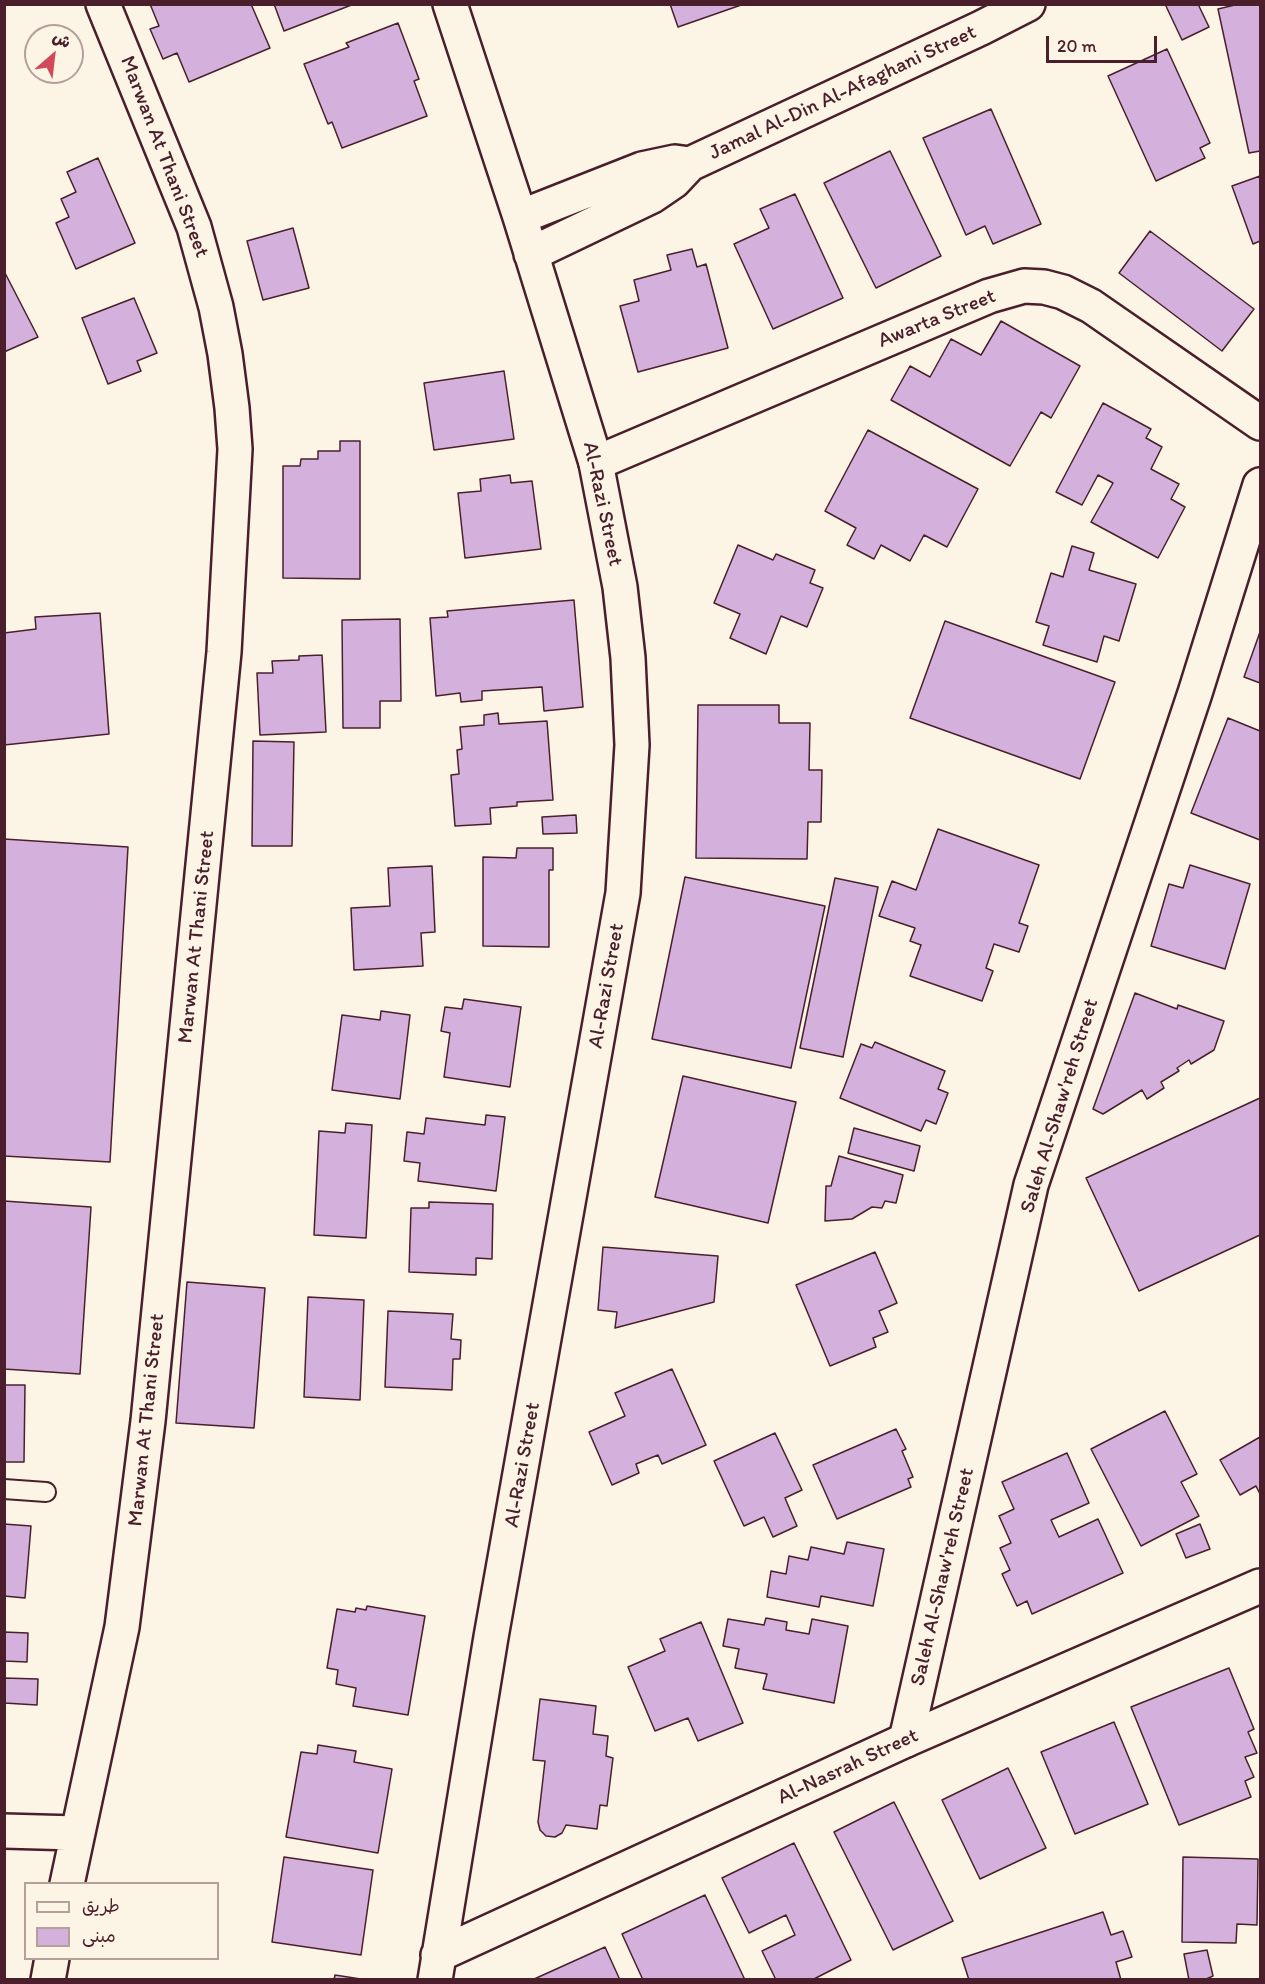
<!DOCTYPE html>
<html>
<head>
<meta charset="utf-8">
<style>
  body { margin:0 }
  #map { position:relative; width:1265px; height:1984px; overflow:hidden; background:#fcf5e5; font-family:Itim,"Playpen Sans Arabic",sans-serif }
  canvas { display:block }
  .frame { position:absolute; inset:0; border:6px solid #4a1f2b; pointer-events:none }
  .legend { position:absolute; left:24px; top:1882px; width:195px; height:78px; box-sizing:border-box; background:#fcf5e5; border:2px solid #b59f9b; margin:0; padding:8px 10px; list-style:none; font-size:18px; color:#4a1f2b }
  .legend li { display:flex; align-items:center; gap:12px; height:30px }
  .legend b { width:30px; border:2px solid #b59f9b }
  .north { position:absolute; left:24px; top:24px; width:60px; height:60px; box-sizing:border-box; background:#fcf5e5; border:2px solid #b59f9b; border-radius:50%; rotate:28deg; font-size:16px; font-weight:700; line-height:24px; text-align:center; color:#4a1f2b }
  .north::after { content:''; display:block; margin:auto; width:21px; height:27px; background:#d1495b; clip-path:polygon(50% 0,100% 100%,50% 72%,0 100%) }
  .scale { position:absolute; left:1046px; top:36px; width:111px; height:27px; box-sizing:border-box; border:3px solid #4a1f2b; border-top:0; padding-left:8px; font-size:18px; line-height:21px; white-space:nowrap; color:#4a1f2b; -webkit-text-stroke:4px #fcf5e5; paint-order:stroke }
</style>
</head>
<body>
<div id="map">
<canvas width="1265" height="1984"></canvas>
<div class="frame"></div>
<ul class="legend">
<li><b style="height:8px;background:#fcf5e5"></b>طريق</li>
<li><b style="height:16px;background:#d4b1dc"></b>مبنى</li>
</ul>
<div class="north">ش</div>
<div class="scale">20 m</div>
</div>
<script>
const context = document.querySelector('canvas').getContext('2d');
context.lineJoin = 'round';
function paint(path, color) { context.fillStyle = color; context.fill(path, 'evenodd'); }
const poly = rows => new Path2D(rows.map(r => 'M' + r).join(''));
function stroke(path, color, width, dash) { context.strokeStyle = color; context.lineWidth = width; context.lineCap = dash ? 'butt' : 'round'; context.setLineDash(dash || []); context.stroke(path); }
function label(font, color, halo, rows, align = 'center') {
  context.font = font + ' Itim,sans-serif'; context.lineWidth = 5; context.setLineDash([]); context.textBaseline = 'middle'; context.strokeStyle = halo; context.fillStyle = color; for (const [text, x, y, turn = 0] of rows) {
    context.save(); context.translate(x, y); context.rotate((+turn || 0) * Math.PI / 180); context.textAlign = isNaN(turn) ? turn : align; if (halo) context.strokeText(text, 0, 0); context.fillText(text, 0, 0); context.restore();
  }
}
const building = poly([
  [150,4,251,4,270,48,189,82,177,53,163,59,150,29,159,26,150,4],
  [274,4,354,4,284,31,274,4],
  [670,4,744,4,678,27,670,4],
  [1165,4,1198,4,1209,27,1182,40,1165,4],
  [1239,4,1260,4,1260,151,1249,153,1218,9,1239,4],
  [398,23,419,79,414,81,427,116,342,148,332,122,328,124,304,64,349,47,346,43,398,23],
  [1167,49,1210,143,1200,148,1205,158,1156,181,1108,76,1167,49],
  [991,109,1041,224,993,244,985,226,966,235,923,138,991,109],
  [890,151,941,256,876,288,824,183,890,151],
  [98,158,135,243,76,269,56,223,69,217,61,199,76,192,67,172,98,158],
  [1260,176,1260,241,1253,244,1232,186,1260,176],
  [795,194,843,298,773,329,734,244,769,228,760,209,795,194],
  [293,228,309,288,263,300,247,241,293,228],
  [1150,231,1254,309,1222,351,1119,273,1150,231],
  [692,249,697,267,706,264,728,348,638,372,620,306,639,301,634,280,671,270,667,255,692,249],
  [4,271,38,337,4,352,4,271],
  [134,298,157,353,137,361,141,371,108,384,82,318,134,298],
  [1001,321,1080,366,1051,418,1041,412,1010,466,891,400,910,366,930,377,951,339,981,355,1001,321],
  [504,371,514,439,434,450,424,383,504,371],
  [1103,403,1151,429,1146,438,1162,447,1151,469,1179,484,1171,499,1185,507,1158,558,1091,522,1113,483,1098,475,1082,505,1056,492,1103,403],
  [868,430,978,489,947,547,924,535,910,561,881,545,874,559,847,545,856,528,825,511,868,430],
  [340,441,360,441,360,579,283,578,283,466,300,466,301,459,318,459,318,451,340,451,340,441],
  [510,475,511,483,532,481,541,549,465,558,458,493,481,491,480,479,510,475],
  [738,545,773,560,776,554,815,570,810,583,823,588,807,627,781,616,766,654,730,638,740,614,714,603,738,545],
  [1072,546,1094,553,1089,570,1136,584,1119,641,1104,636,1097,662,1043,645,1049,626,1036,622,1051,573,1063,577,1072,546],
  [574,600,583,707,544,711,542,687,482,691,482,700,461,702,460,693,436,696,430,618,448,617,447,611,574,600],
  [100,613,109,734,4,745,4,633,36,629,35,617,100,613],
  [400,619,401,701,380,701,380,728,343,728,342,620,400,619],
  [945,621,1115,682,1080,779,910,718,945,621],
  [1260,632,1260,683,1244,677,1260,632],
  [322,655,326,732,260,735,257,673,273,673,272,661,299,660,299,656,322,655],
  [698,705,779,705,779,723,810,723,809,770,822,770,821,822,808,822,807,859,696,858,698,705],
  [498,713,499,724,547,721,553,800,517,802,517,806,490,808,491,824,455,826,451,775,459,774,457,750,462,749,460,727,484,725,484,715,498,713],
  [1228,718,1260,731,1260,840,1191,813,1228,718],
  [253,741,294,742,292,846,252,846,253,741],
  [576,815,577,833,543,834,542,817,576,815],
  [938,829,1039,865,1019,923,1028,926,1019,952,994,944,986,968,993,971,982,1001,910,976,921,945,910,941,915,928,879,916,892,881,916,890,938,829],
  [4,839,128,847,110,1162,4,1156,4,839],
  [517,848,553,848,553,870,549,870,549,947,483,946,483,857,516,858,517,848],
  [1190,865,1250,884,1225,969,1151,946,1169,884,1183,888,1190,865],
  [432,866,435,932,421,933,423,966,354,970,351,908,390,906,388,868,432,866],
  [685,877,825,906,791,1068,652,1039,685,877],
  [835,878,878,887,843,1057,800,1048,835,878],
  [1135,993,1177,1009,1178,1005,1224,1021,1214,1050,1191,1064,1189,1060,1177,1068,1179,1071,1161,1082,1164,1088,1147,1099,1142,1090,1103,1114,1093,1109,1135,993],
  [464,999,521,1007,510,1087,444,1077,450,1033,441,1031,445,1007,462,1009,464,999],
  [381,1011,410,1015,400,1099,332,1090,342,1015,380,1020,381,1011],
  [875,1042,945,1071,938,1089,948,1093,936,1124,926,1120,921,1131,840,1098,861,1044,872,1048,875,1042],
  [683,1076,796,1102,768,1223,655,1197,683,1076],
  [1260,1098,1260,1235,1139,1291,1086,1178,1260,1098],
  [486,1115,505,1117,496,1191,418,1181,420,1163,404,1161,407,1132,424,1134,426,1118,485,1125,486,1115],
  [346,1123,372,1125,366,1238,314,1235,319,1131,345,1133,346,1123],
  [854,1128,920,1146,914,1171,848,1153,854,1128],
  [839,1156,903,1175,896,1203,885,1201,882,1208,872,1207,852,1219,825,1221,826,1186,831,1186,839,1156],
  [4,1201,91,1207,80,1374,4,1369,4,1201],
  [429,1202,493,1204,492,1259,476,1258,476,1275,409,1272,411,1208,429,1208,429,1202],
  [603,1247,718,1256,714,1302,615,1328,617,1312,598,1310,603,1247],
  [875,1252,897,1303,879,1311,888,1332,873,1338,876,1347,830,1366,796,1285,875,1252],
  [187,1282,265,1288,254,1428,176,1423,187,1282],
  [308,1297,364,1300,360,1400,304,1397,308,1297],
  [388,1311,453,1314,451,1339,461,1340,460,1359,453,1359,452,1390,385,1387,388,1311],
  [672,1369,706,1445,662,1464,658,1455,636,1464,639,1473,612,1485,589,1432,625,1416,615,1393,672,1369],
  [4,1385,25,1385,24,1462,4,1462,4,1385],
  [1165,1411,1197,1474,1181,1482,1199,1516,1141,1546,1091,1449,1165,1411],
  [896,1429,906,1449,902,1451,913,1477,908,1479,911,1487,837,1519,813,1465,896,1429],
  [775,1433,802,1490,785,1498,797,1526,773,1537,764,1517,744,1526,714,1461,775,1433],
  [1260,1437,1260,1494,1256,1486,1240,1495,1220,1460,1260,1437],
  [1067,1453,1089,1503,1051,1520,1059,1537,1098,1519,1123,1573,1032,1614,1027,1601,1017,1606,1002,1574,1010,1570,1000,1548,1011,1543,999,1516,1014,1509,1002,1482,1067,1453],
  [4,1524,31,1526,25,1598,4,1596,4,1524],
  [1200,1524,1210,1549,1186,1558,1176,1534,1200,1524],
  [847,1542,884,1549,873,1606,821,1596,819,1607,767,1597,771,1571,786,1574,789,1556,808,1560,811,1547,844,1554,847,1542],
  [367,1606,425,1616,408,1715,353,1706,356,1688,336,1684,338,1670,327,1668,337,1609,355,1612,356,1608,366,1610,367,1606],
  [766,1618,787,1622,786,1630,809,1634,812,1619,848,1626,834,1703,763,1689,767,1674,735,1668,739,1649,723,1646,728,1619,764,1625,766,1618],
  [701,1622,743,1723,698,1741,688,1718,655,1731,628,1667,665,1651,660,1639,701,1622],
  [4,1632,28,1633,27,1662,4,1661,4,1632],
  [1229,1668,1254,1729,1248,1732,1257,1753,1245,1757,1254,1777,1245,1781,1251,1797,1179,1825,1131,1707,1229,1668],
  [4,1678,38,1679,37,1705,4,1703,4,1678],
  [540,1699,596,1706,593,1734,608,1736,606,1756,613,1758,607,1806,600,1805,597,1829,566,1825,562,1833,555,1837,546,1836,540,1830,538,1822,545,1761,533,1760,540,1699],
  [1114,1722,1148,1804,1075,1834,1041,1752,1114,1722],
  [318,1745,356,1751,354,1762,392,1769,378,1853,286,1837,301,1752,317,1754,318,1745],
  [1008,1768,1046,1848,980,1879,942,1800,1008,1768],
  [894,1802,953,1921,893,1950,834,1832,894,1802],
  [794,1843,851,1960,812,1980,776,1980,762,1951,795,1935,786,1915,749,1933,722,1878,794,1843],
  [284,1857,373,1870,361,1955,272,1942,284,1857],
  [1183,1857,1258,1859,1257,1925,1237,1924,1236,1943,1182,1942,1183,1857],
  [705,1895,745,1980,643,1980,622,1934,705,1895],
  [1103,1912,1111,1935,1123,1931,1132,1957,1116,1962,1121,1980,969,1980,962,1958,1103,1912],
  [605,1947,620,1980,532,1980,605,1947],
  [1207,1950,1213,1976,1204,1980,1189,1980,1184,1954,1207,1950],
  [335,1975,367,1980,334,1980,335,1975]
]);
const service = poly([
  [4,1489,46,1492]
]);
const minor = poly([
  [596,463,989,296,1024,286,1044,287,1063,292,1091,306,1260,423],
  [906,1740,1031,1185,1195,693,1260,485],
  [4,1831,76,1833],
  [67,1884,122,1627,148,1421,224,652,235,449,232,408,225,354,216,307,194,227,103,4],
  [48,1980,52,1958]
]);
const tertiary = poly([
  [520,217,642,169,675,162,690,164],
  [531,254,652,196,674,181,690,164,981,28,1028,4],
  [438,1955,906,1740,1260,1586],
  [435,1980,491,1637,623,893,632,745,628,658,620,587,596,463,520,217,450,4]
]);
const streetNames = [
  ["Jamal Al-Din Al-Afaghani Street",843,93,-25],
  ["Marwan At Thani Street",164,157,69],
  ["Awarta Street",937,319,-22],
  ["Al-Razi Street",602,504,78],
  ["Marwan At Thani Street",197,937,-84],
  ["Al-Razi Street",607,986,-80],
  ["Saleh Al-Shaw'reh Street",1060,1106,-73],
  ["Marwan At Thani Street",147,1420,-84],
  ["Al-Razi Street",523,1465,-80],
  ["Saleh Al-Shaw'reh Street",943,1577,-77],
  ["Al-Nasrah Street",848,1767,-25]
];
paint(building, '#d4b1dc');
stroke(building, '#4a1f2b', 1.5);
stroke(service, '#4a1f2b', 22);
stroke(minor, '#4a1f2b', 38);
stroke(tertiary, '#4a1f2b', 38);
stroke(service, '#fcf5e5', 18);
stroke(minor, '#fcf5e5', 33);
stroke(tertiary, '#fcf5e5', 33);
label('21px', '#4a1f2b', '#fcf5e5', streetNames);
</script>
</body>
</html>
